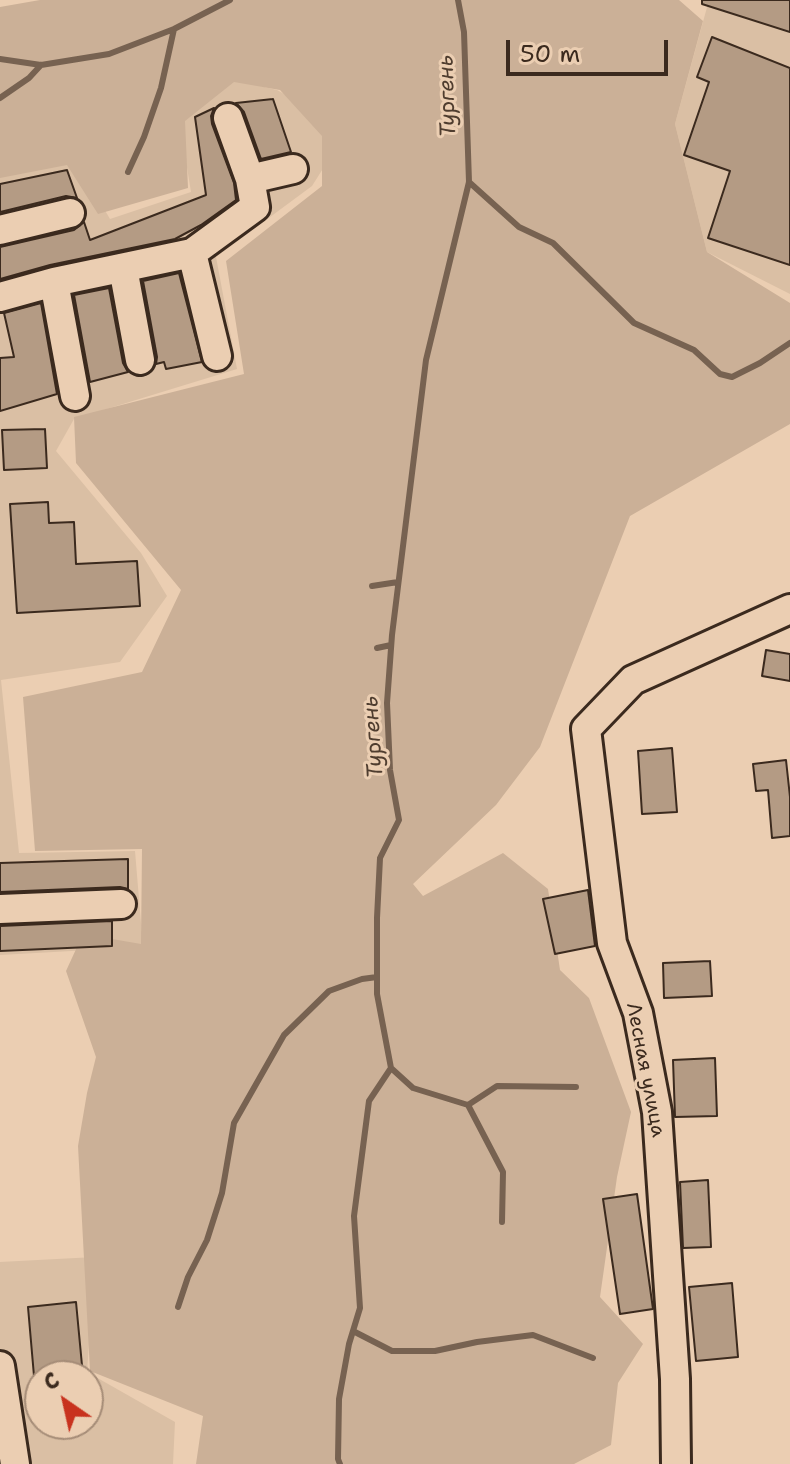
<!DOCTYPE html>
<html>
<head>
<meta charset="utf-8">
<style>
  body { margin:0 }
  #map { position:relative; width:790px; height:1464px; overflow:hidden; background:#ebceb2; font-family:"Shantell Sans",sans-serif }
  canvas { display:block }
  .north { position:absolute; left:24px; top:1360px; width:80px; height:80px; box-sizing:border-box; background:#ebceb2; border:2px solid #a58c77; border-radius:50%; rotate:326deg; font-size:22px; font-weight:700; line-height:32px; text-align:center; color:#3b2a1e }
  .north::after { content:''; display:block; margin:auto; width:28px; height:36px; background:#c8321e; clip-path:polygon(50% 0,100% 100%,50% 72%,0 100%) }
  .scale { position:absolute; left:506px; top:40px; width:162px; height:36px; box-sizing:border-box; border:4px solid #3b2a1e; border-top:0; padding-left:10px; font-size:24px; line-height:28px; white-space:nowrap; color:#3b2a1e; -webkit-text-stroke:6px #ebceb2; paint-order:stroke }
</style>
</head>
<body>
<div id="map">
<canvas width="790" height="1464"></canvas>
<div class="north">С</div>
<div class="scale">50 m</div>
</div>
<script>
const context = document.querySelector('canvas').getContext('2d');
context.lineJoin = 'round';
function paint(path, color) { context.fillStyle = color; context.fill(path, 'evenodd'); }
const poly = rows => new Path2D(rows.map(r => 'M' + r).join(''));
function stroke(path, color, width, dash) { context.strokeStyle = color; context.lineWidth = width; context.lineCap = dash ? 'butt' : 'round'; context.setLineDash(dash || []); context.stroke(path); }
function label(font, color, halo, rows, align = 'center') {
  context.font = font + ' "Shantell Sans",sans-serif'; context.lineWidth = 6; context.setLineDash([]); context.textBaseline = 'middle'; context.strokeStyle = halo; context.fillStyle = color; for (const [text, x, y, turn = 0] of rows) {
    context.save(); context.translate(x, y); context.rotate((+turn || 0) * Math.PI / 180); context.textAlign = isNaN(turn) ? turn : align; if (halo) context.strokeText(text, 0, 0); context.fillText(text, 0, 0); context.restore();
  }
}
const built = poly([
  [709,0,790,0,790,294,707,252,675,124],
  [231,79,277,90,348,129,312,186,216,257,237,369,74,419,56,451,141,553,167,596,120,662,1,680,19,853,135,851,143,947,0,955,0,175,75,159,110,219,191,192,179,118],
  [95,1257,87,1372,175,1422,173,1464,0,1464,0,1262],
  [40,1376,88,1376,88,1424,40,1424]
]);
const green = poly([
  [40,0,679,0,703,21,675,124,707,252,790,303,790,424,630,516,540,747,496,805,413,884,423,896,503,853,548,889,560,970,589,998,631,1112,617,1177,600,1297,643,1344,618,1383,611,1445,574,1464,196,1464,203,1416,90,1371,78,1146,87,1093,96,1057,66,971,83,934,141,944,142,849,35,851,23,697,142,672,181,590,76,463,74,417,244,374,226,261,322,186,322,136,280,90,234,82,185,121,188,188,98,214,67,165,0,178,0,7]
]);
const stream = poly([
  [0,59,41,65,109,54,174,29,230,0],
  [0,98,29,78,41,65],
  [128,172,144,137,161,88,174,29],
  [469,182,519,227,553,243,634,323,694,350,720,374,732,377,760,363,790,343],
  [372,586,398,582],
  [377,648,391,645],
  [391,1068,413,1088,468,1105,503,1172,502,1222],
  [468,1105,497,1086,576,1087],
  [178,1307,188,1277,207,1240,222,1193,234,1123,284,1035,329,991,362,979,377,977],
  [353,1331,392,1351,435,1351,477,1342,533,1335,593,1358],
  [340,1464,338,1459,339,1399,349,1344,360,1308,354,1216,369,1101,391,1068,377,994,377,918,380,858,399,820,390,770,387,703,392,635,426,360,469,182,464,32,458,0]
]);
const building = poly([
  [702,0,790,0,790,32,702,4,702,0],
  [712,37,790,68,790,265,708,238,730,171,684,155,709,82,697,77,712,37],
  [273,99,291,152,261,159,244,112,236,103,273,99],
  [214,108,211,116,212,124,234,183,236,200,201,225,175,239,50,265,0,279,0,247,74,230,84,222,90,240,206,195,195,117,214,108],
  [67,170,77,198,66,196,0,212,0,184,67,170],
  [179,273,202,362,166,369,164,362,156,364,157,357,143,281,179,273],
  [109,288,123,363,128,372,90,382,74,295,109,288],
  [41,303,57,394,0,411,0,358,14,357,4,313,41,303],
  [45,429,47,468,4,470,2,430,45,429],
  [48,502,49,523,74,522,76,564,137,561,140,606,17,613,10,504,48,502],
  [766,650,790,654,790,681,762,676,766,650],
  [672,748,677,812,642,814,638,751,672,748],
  [786,760,790,797,790,836,772,838,768,790,756,791,753,764,786,760],
  [128,859,128,889,120,887,0,892,0,863,128,859],
  [588,890,595,946,555,954,543,899,588,890],
  [112,921,112,946,0,951,0,926,112,921],
  [710,961,712,996,664,998,663,963,710,961],
  [715,1058,717,1116,675,1117,673,1060,715,1058],
  [708,1180,711,1247,683,1248,680,1182,708,1180],
  [637,1194,653,1309,620,1314,603,1199,637,1194],
  [732,1283,738,1357,696,1361,689,1287,732,1283],
  [76,1302,83,1376,34,1376,28,1307,76,1302]
]);
const minor = poly([
  [250,179,293,169],
  [0,230,70,213],
  [192,253,217,356],
  [123,268,140,360],
  [54,282,75,396],
  [0,297,54,282,192,253,255,207,250,179,228,118],
  [0,909,121,904],
  [0,1366,15,1464],
  [676,1464,675,1379,657,1112,638,1013,612,943,586,729,633,680,790,609]
]);
const streetNames = [
  ["Лесная улица",645,1070,79]
];
const waterNames = [
  ["Тургень",448,96,-92],
  ["Тургень",374,737,-94]
];
paint(built, '#dabfa4');
paint(green, '#cbb097');
stroke(stream, '#776251', 6);
paint(building, '#b49b84');
stroke(building, '#3b2a1e', 2);
stroke(minor, '#3b2a1e', 34);
stroke(minor, '#ebceb2', 28);
label('20px', '#3b2a1e', '#ebceb2', streetNames);
label('italic 22px', '#4f3d2f', '#ebceb2', waterNames);
</script>
</body>
</html>
